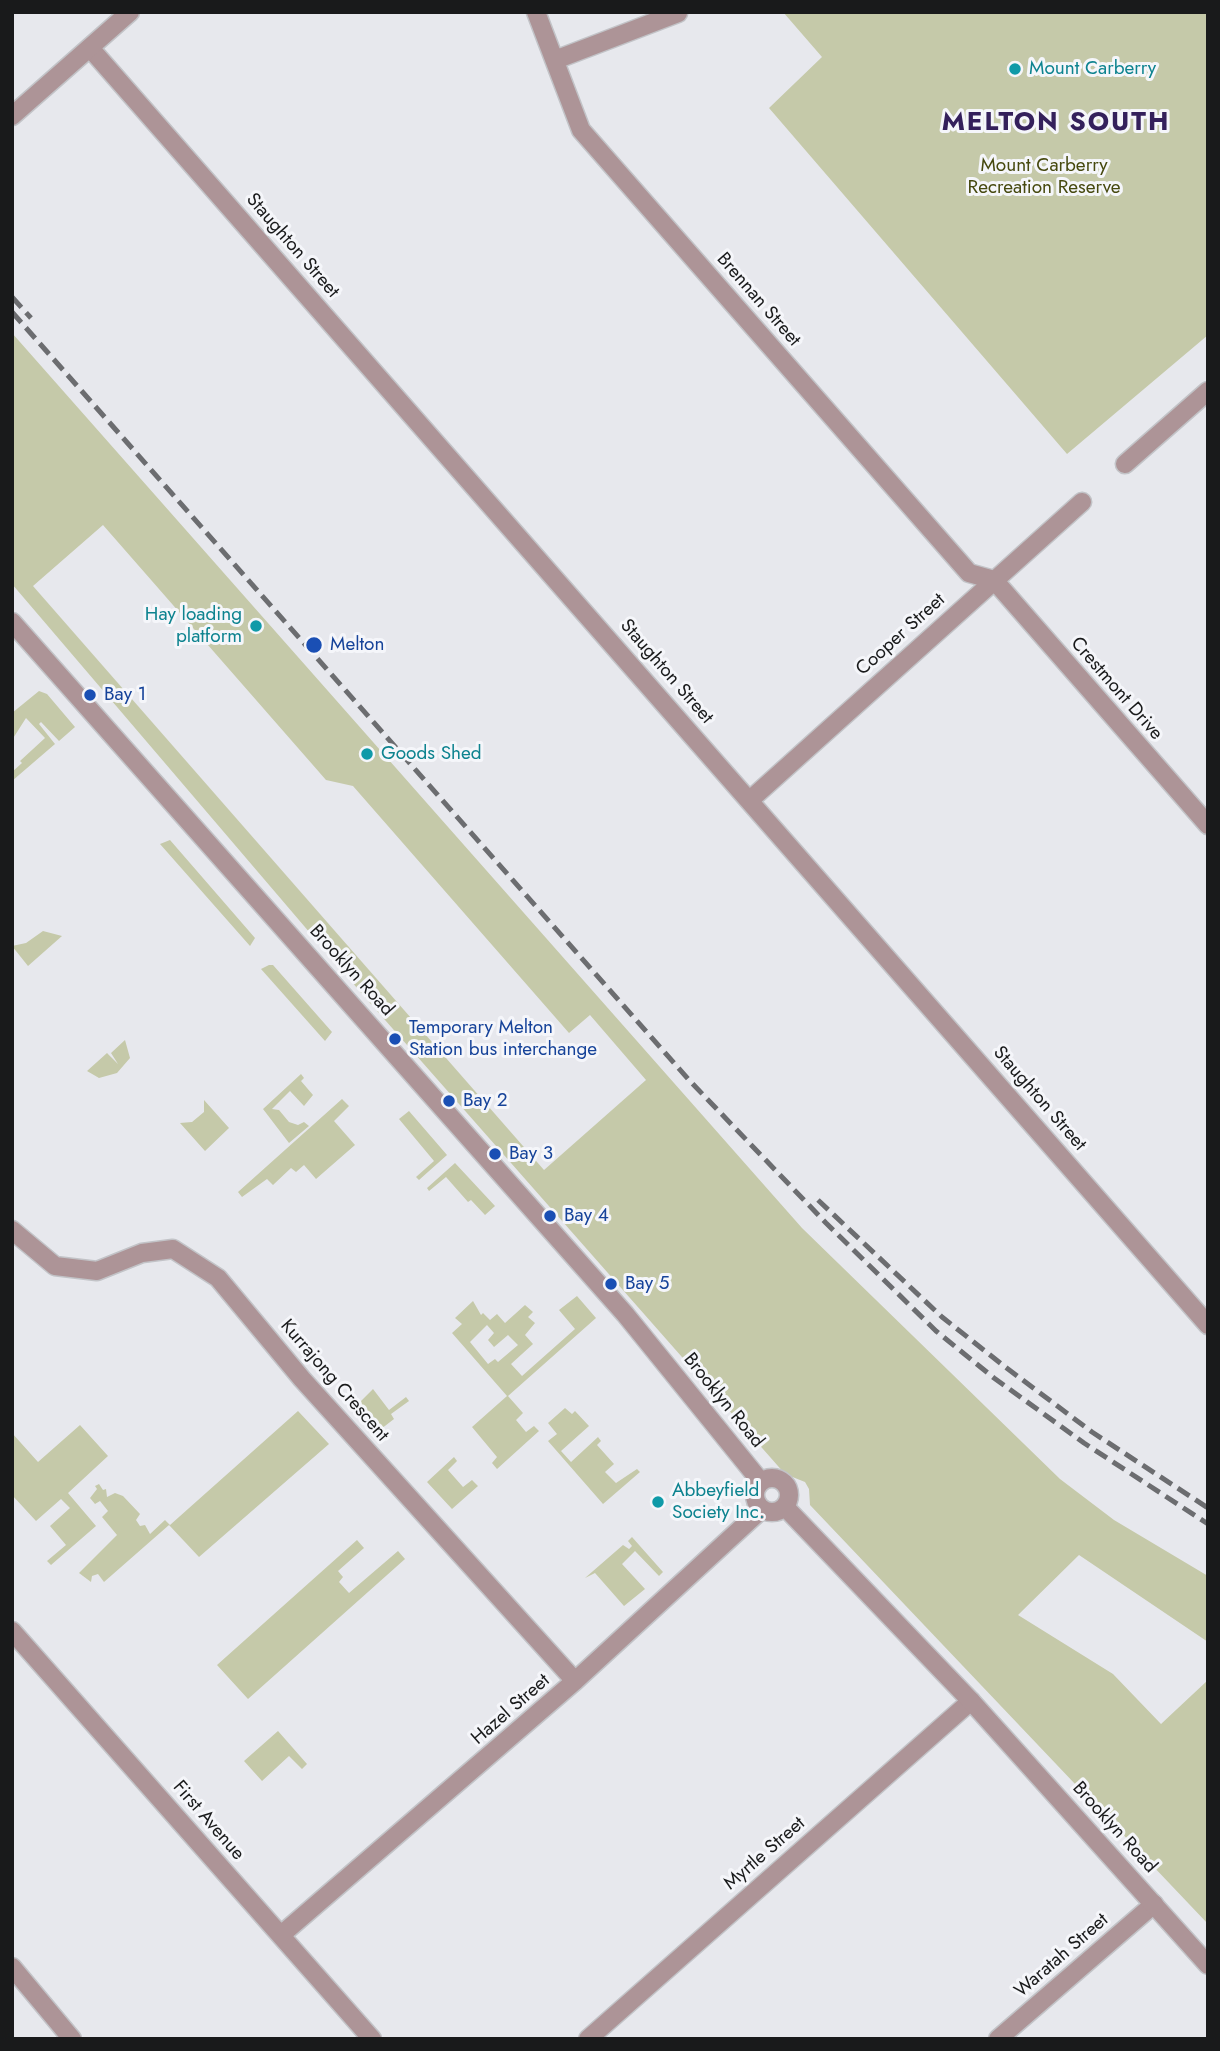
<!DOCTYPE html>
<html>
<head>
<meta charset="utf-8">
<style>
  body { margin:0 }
  #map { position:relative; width:1220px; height:2051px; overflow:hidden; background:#e7e8ed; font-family:Jost,sans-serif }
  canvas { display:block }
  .frame { position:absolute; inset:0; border:14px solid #191a1b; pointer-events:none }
</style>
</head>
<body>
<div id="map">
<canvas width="1220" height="2051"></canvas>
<div class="frame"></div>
</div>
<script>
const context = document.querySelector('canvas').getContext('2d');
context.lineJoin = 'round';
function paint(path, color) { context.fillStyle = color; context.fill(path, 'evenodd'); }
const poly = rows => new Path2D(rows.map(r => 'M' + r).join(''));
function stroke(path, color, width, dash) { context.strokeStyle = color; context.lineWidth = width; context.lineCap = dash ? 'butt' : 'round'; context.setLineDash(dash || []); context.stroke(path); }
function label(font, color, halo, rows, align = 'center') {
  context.font = font + ' Jost,sans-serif'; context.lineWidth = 6; context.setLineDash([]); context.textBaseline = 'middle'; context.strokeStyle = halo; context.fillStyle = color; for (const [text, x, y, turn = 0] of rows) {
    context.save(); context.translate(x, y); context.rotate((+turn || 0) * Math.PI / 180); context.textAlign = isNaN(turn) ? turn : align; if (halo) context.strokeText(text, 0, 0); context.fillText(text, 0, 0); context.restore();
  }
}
const green = poly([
  [783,12,1208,12,1208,335,1067,454,769,108,822,57],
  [12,333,802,1228,1060,1479,1114,1520,1208,1576,1208,1642,1079,1555,1018,1615,1113,1674,1161,1724,1208,1680,1208,1924,810,1505,809,1489,805,1482,785,1474,363,995,12,584],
  [103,525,326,780,353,786,569,1033,590,1015,646,1080,544,1170,33,586],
  [39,691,47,694,75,727,59,741,41,722,39,724,55,744,12,781,12,772,22,763,20,761,45,738,26,718,12,740,12,713],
  [170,840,255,938,250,946,160,844],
  [43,931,62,936,28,966,12,946,26,943],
  [269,965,273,965,332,1032,325,1041,261,969],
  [125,1040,130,1058,117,1073,99,1078,87,1071,107,1053,118,1064,111,1053],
  [301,1074,304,1078,301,1081,313,1095,304,1106,290,1091,272,1109,279,1110,289,1122,298,1125,304,1122,309,1126,289,1143,263,1109],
  [342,1099,349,1106,334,1121,355,1145,316,1179,304,1165,296,1172,291,1168,273,1185,267,1179,242,1197,238,1192],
  [204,1100,229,1128,205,1151,180,1123,192,1122,204,1112],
  [409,1111,447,1155,419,1180,416,1177,434,1161,399,1119],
  [455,1163,495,1206,485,1215,471,1200,468,1202,446,1177,429,1191,427,1188],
  [577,1296,596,1318,508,1396,523,1413,516,1420,526,1432,534,1426,539,1431,497,1469,492,1463,497,1457,472,1427,507,1396,452,1333,462,1324,455,1318,473,1301,481,1315,483,1313,490,1320,497,1314,505,1323,525,1305,533,1312,528,1317,535,1323,525,1335,533,1344,511,1364,522,1376,575,1329,559,1310],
  [487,1325,494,1333,488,1340,494,1347,508,1335,518,1345,498,1362,495,1359,488,1364,470,1342],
  [373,1389,389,1410,406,1397,409,1401,391,1414,394,1419,381,1429,360,1402],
  [565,1408,572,1414,575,1411,589,1426,561,1451,571,1462,598,1437,601,1441,597,1445,614,1464,605,1472,616,1483,637,1469,640,1472,603,1504,548,1441,557,1434,548,1423],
  [298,1411,329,1444,199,1557,169,1525,104,1582,98,1574,92,1576,91,1582,79,1573,117,1535,102,1517,108,1511,100,1501,95,1504,90,1498,97,1489,95,1486,99,1484,103,1490,106,1489,107,1497,115,1493,123,1496,140,1514,136,1520,140,1526,145,1525,150,1534,165,1520,170,1525],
  [80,1425,108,1456,68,1493,96,1526,51,1565,47,1561,66,1545,50,1526,70,1508,61,1499,36,1521,12,1495,12,1433,38,1462],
  [454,1457,457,1461,448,1470,463,1487,472,1480,478,1486,452,1509,427,1482],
  [632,1537,663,1572,659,1576,635,1551,622,1564,645,1589,624,1606,595,1573,585,1578,623,1545,629,1549,632,1546,628,1541],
  [357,1540,364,1548,338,1571,343,1577,339,1582,349,1593,398,1551,405,1559,248,1699,217,1665],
  [278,1731,307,1764,302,1769,289,1756,262,1781,244,1761]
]);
const minor = poly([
  [536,12,581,130,969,573,994,580,1208,825],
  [90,48,1208,1325],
  [555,60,678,13],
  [1125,464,1208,391],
  [750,800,1082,502],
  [12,1230,55,1266,97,1271,142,1253,173,1249,218,1278,302,1379,575,1681],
  [12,1631,372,2039],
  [281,1935,575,1681,762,1509],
  [12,1967,72,2039],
  [588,2039,971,1701],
  [998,2039,1154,1904]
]);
const tertiary = poly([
  [12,116,130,12],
  [12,622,625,1314,761,1482],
  '755 1495a17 17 0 1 1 34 0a17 17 0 1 1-34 0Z',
  [785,1507,971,1701,1208,1965]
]);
const rail = poly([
  [12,297,31,318],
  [12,312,689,1080,826,1223,936,1331,994,1378,1084,1443,1208,1524],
  [818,1200,942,1317,1004,1366,1092,1432,1208,1508]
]);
const markers = [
  [1015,69,7,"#0f9aa8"],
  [256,626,7,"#0f9aa8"],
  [314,645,9,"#1a4fb4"],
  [90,695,7,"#1a4fb4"],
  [367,754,7,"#0f9aa8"],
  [395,1039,7,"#1a4fb4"],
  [449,1101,7,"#1a4fb4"],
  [495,1154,7,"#1a4fb4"],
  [550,1216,7,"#1a4fb4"],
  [611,1284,7,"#1a4fb4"],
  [658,1502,7,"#0f9aa8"]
];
const cultureNames = [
  ["Mount Carberry",1029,69],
  ["Hay loading",242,615,"right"],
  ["platform",242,637,"right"],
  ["Goods Shed",381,754],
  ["Abbeyfield",672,1491],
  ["Society Inc.",672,1513]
];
const parkNames = [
  ["Mount Carberry",1044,166],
  ["Recreation Reserve",1044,188]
];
const streetNames = [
  ["Staughton Street",292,246,49],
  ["Brennan Street",758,300,49],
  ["Cooper Street",901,635,-42],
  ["Staughton Street",666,672,49],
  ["Crestmont Drive",1116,689,49],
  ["Brooklyn Road",351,971,48],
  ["Staughton Street",1039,1099,49],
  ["Kurrajong Crescent",334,1381,49],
  ["Brooklyn Road",723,1401,51],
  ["Hazel Street",511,1710,-41],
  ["First Avenue",208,1821,49],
  ["Brooklyn Road",1114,1828,48],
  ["Myrtle Street",765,1854,-41],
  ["Waratah Street",1062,1956,-41]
];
const transitNames = [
  ["Melton",330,645],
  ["Bay 1",104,695],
  ["Temporary Melton",409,1028],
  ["Station bus interchange",409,1050],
  ["Bay 2",463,1101],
  ["Bay 3",509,1154],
  ["Bay 4",564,1216],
  ["Bay 5",625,1284]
];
const districtNames = [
  ["MELTON SOUTH",1056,124]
];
paint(green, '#c5c9a9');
stroke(minor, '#c2c3c7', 21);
stroke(tertiary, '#c2c3c7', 21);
stroke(minor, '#ad9497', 18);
stroke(tertiary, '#ad9497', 18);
stroke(rail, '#6c6d70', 5, [14, 7]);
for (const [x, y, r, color] of markers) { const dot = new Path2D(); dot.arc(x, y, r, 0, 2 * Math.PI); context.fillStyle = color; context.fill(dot); stroke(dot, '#f5f6fa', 2.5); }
label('19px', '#0d838f', '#f5f6fa', cultureNames, 'left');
label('19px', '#46490f', '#f5f6fa', parkNames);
label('19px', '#191a1b', '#f5f6fa', streetNames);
label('19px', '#164399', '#f5f6fa', transitNames, 'left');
context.letterSpacing = '2px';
label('bold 26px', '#34205b', '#f5f6fa', districtNames);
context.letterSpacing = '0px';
</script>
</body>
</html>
